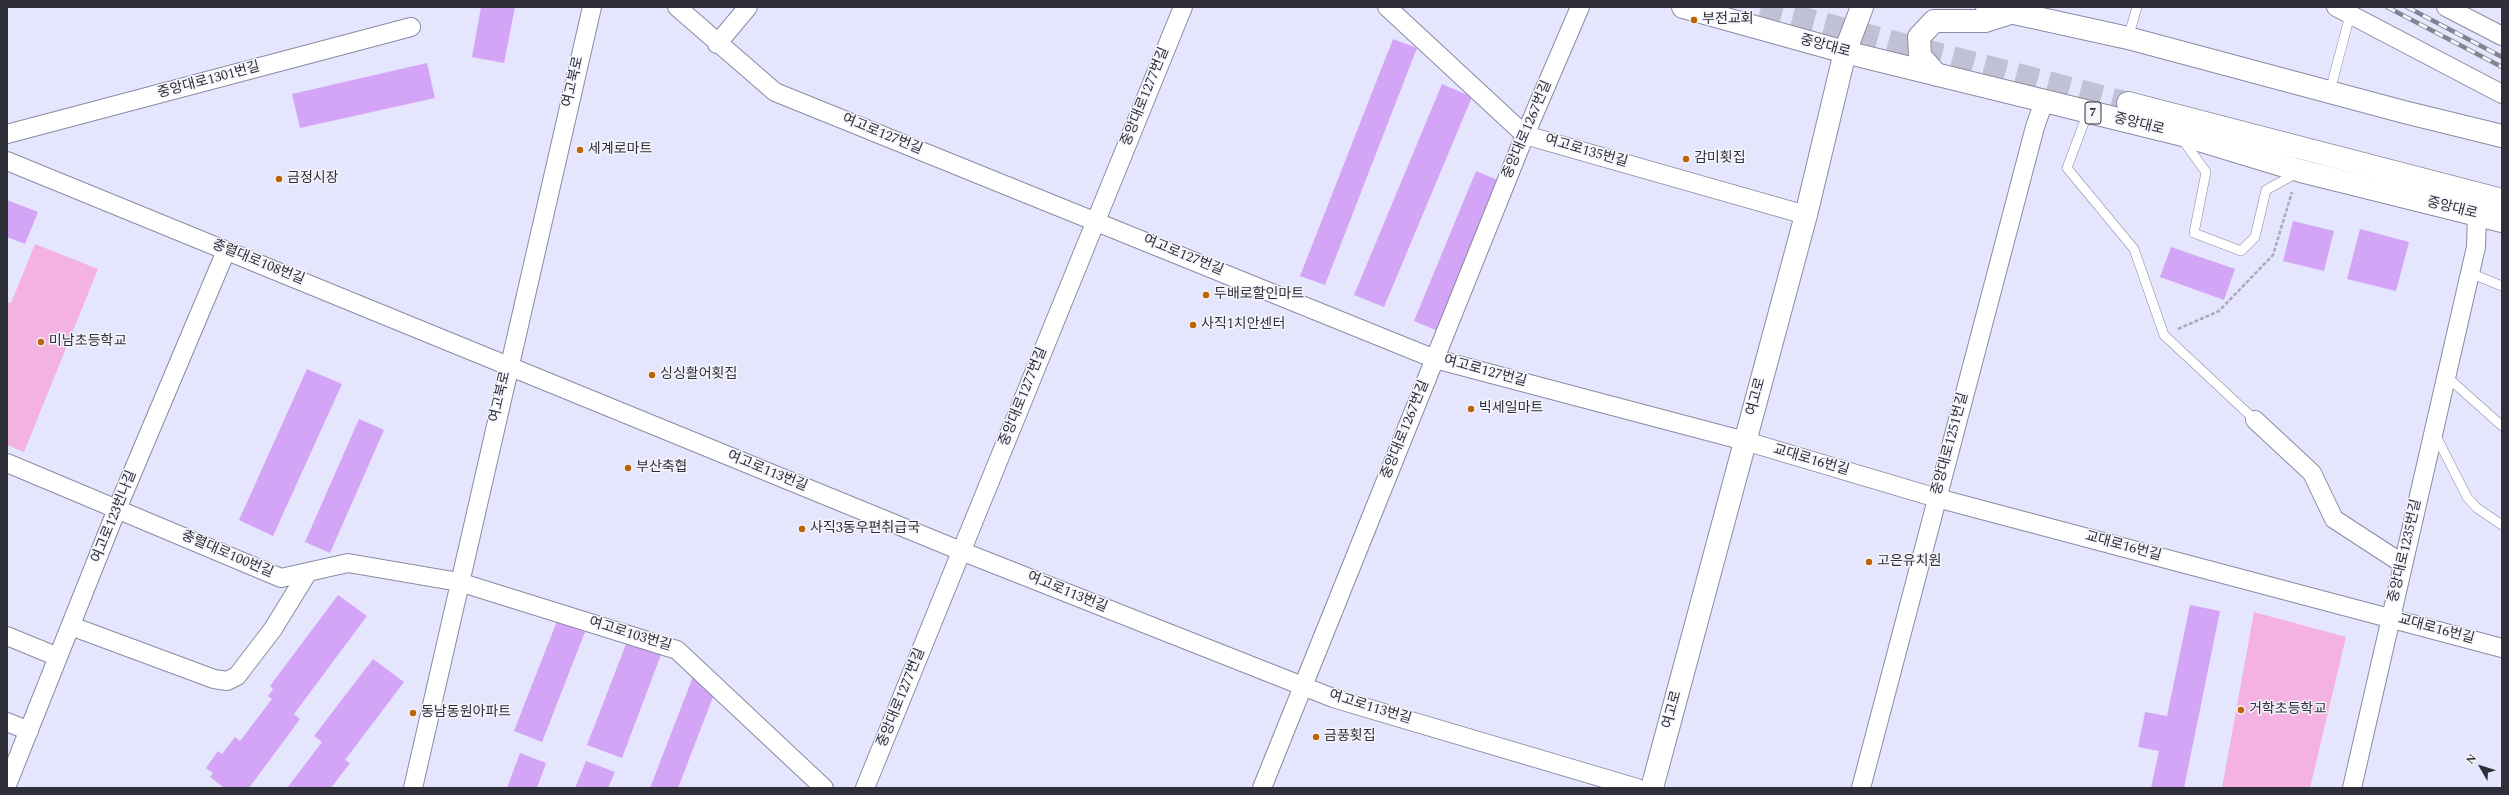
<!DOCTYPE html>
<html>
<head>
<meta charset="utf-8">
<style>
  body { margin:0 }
  #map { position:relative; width:2509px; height:795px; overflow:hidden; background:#e5e6fd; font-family:Spectral,serif }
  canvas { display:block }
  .frame { position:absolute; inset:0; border:8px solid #2f2f3a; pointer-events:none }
  .north { position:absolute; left:2461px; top:747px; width:40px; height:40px; -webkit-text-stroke:3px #f5f5fb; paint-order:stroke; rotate:309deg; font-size:11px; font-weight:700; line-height:16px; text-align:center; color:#2f2f3a }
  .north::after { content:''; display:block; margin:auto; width:14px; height:18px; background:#2f2f3a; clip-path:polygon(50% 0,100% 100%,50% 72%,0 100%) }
</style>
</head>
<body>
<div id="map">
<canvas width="2509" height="795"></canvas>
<div class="frame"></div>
<div class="north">N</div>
</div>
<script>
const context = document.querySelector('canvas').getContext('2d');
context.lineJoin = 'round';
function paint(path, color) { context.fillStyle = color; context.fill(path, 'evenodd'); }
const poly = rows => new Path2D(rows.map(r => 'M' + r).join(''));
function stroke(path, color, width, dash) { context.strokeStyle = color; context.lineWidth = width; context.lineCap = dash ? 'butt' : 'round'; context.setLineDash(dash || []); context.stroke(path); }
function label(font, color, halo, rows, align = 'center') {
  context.font = font + ' Spectral,"Noto Sans KR",serif'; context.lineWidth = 3; context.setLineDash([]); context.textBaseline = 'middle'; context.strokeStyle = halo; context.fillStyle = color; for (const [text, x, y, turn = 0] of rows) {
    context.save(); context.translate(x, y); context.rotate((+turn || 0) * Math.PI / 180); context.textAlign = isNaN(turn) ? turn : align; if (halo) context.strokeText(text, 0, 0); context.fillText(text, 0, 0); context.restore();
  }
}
const green = poly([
  [35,244,98,269,24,452,7,445,7,302,11,303],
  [2254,612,2346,637,2310,788,2222,788]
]);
const building = poly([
  [481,7,515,7,504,63,472,57],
  [1393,39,1417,48,1325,285,1300,276],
  [427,63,435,98,300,128,292,94],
  [1442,84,1472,97,1384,307,1354,295],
  [1476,171,1505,183,1443,333,1414,321],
  [7,200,38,212,25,244,7,237],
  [2293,221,2334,231,2324,271,2283,261],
  [2360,229,2409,242,2396,291,2347,279],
  [2171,247,2235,269,2224,300,2160,277],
  [307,369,342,384,273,536,239,520],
  [359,419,384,430,330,553,305,542],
  [338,595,367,616,294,714,300,719,249,788,224,788,210,777,213,773,206,768,218,751,222,754,235,737,240,741,272,699,268,696,273,689,270,686],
  [2190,605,2220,611,2184,788,2151,788,2159,751,2138,747,2145,712,2167,716],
  [557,621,585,632,542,742,514,731],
  [628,639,662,652,622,758,587,745],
  [373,659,404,682,345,760,350,763,331,788,287,788,322,742,314,736],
  [694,674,718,684,678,788,650,788],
  [520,753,546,763,537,788,507,788],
  [586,761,615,772,608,788,575,788]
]);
const highwayTunnel = poly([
  [1761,7,2128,103]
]);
const path = poly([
  [2178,329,2219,311,2273,255,2292,192]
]);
const lane = poly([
  [2128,38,2137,7],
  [2330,91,2350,15],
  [2088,112,2067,168,2134,249,2164,335,2255,420],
  [2182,139,2206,172,2194,233,2241,251,2255,237,2266,190,2297,173],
  [2470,273,2502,286],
  [2446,376,2502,426],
  [2435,434,2467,497,2477,508,2502,525]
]);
const street = poly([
  [677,7,775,92,1435,359,1745,441,1937,498,2502,648],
  [1387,7,1525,135,1806,215],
  [2336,7,2502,94],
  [2446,7,2502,36],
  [717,44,748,7],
  [7,134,411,27],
  [7,161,961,551,1333,698,1637,788],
  [2255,420,2312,473,2334,519,2403,564],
  [7,463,281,578,348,563,459,582,677,650,824,788],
  [71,626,214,679,227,681,237,676,273,629,308,572],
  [7,636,58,657],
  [7,722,29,731],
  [7,785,117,509,226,251],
  [413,788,592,7],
  [865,788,1183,7],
  [1262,788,1525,135,1580,7],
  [1861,788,2035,127,2044,101],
  [2352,788,2476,247,2477,215]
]);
const secondary = poly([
  [1652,788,1806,215,1845,52,1862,7]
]);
const primary = poly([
  [1683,7,1845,52,2179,134,2301,171,2502,221],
  [1987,7,2128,38,2404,112,2502,136],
  [1937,75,1920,56,1919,37,1934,21,1985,21,2010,13]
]);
const highway = poly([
  [2128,103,2502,200]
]);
const rail = poly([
  [2387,7,2502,67],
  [2407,7,2502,57]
]);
const markers = [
  [1694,20,4,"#bd6306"],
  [580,150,4,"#bd6306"],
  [1686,159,4,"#bd6306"],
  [279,179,4,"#bd6306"],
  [1206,295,4,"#bd6306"],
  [1193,325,4,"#bd6306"],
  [41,342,4,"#bd6306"],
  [652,375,4,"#bd6306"],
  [1471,409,4,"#bd6306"],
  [628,468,4,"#bd6306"],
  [802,529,4,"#bd6306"],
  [1869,562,4,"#bd6306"],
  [2241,710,4,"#bd6306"],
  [413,713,4,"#bd6306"],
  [1316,737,4,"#bd6306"]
];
const shields = [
  [2093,113,16]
];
const shieldNames = [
  ["7",2093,113]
];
const poiNames = [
  ["부전교회",1702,20],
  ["세계로마트",588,150],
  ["감미횟집",1694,159],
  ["금정시장",287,179],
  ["두배로할인마트",1214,295],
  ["사직1치안센터",1201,325],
  ["미남초등학교",49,342],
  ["싱싱활어횟집",660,375],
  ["빅세일마트",1479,409],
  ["부산축협",636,468],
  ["사직3동우편취급국",810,529],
  ["고은유치원",1877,562],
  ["거학초등학교",2249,710],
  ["동남동원아파트",421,713],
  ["금풍횟집",1324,737]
];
const streetNames = [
  ["중앙대로",1825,47,15],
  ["중앙대로1301번길",209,81,-15],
  ["여고북로",574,82,-77],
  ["중앙대로1277번길",1146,97,-68],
  ["중앙대로",2139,125,14],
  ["중앙대로1267번길",1528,130,-67],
  ["여고로127번길",882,135,22],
  ["여고로135번길",1586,152,16],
  ["중앙대로",2452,209,14],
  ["여고로127번길",1183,256,22],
  ["충렬대로108번길",258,263,22],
  ["여고로127번길",1485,372,15],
  ["여고북로",501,397,-77],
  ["중앙대로1277번길",1024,397,-68],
  ["여고로",1757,397,-75],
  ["중앙대로1267번길",1406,430,-68],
  ["중앙대로1251번길",1951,444,-75],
  ["교대로16번길",1811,461,16],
  ["여고로113번길",767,472,22],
  ["여고로123번나길",115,517,-68],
  ["교대로16번길",2123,547,15],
  ["중앙대로1235번길",2406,551,-77],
  ["충렬대로100번길",227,555,23],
  ["여고로113번길",1067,593,22],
  ["교대로16번길",2436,630,15],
  ["여고로103번길",630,635,17],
  ["중앙대로1277번길",902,698,-68],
  ["여고로113번길",1370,708,17],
  ["여고로",1673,710,-75]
];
paint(green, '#f4b2e2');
paint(building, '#d4a4f7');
stroke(highwayTunnel, '#c1c1d6', 22, [22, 11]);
stroke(lane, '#8a8ba4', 10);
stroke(street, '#8a8ba4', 20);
stroke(secondary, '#8a8ba4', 24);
stroke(primary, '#8a8ba4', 24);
stroke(highway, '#8a8ba4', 24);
stroke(path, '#a8a9bc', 2.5, [4, 2]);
stroke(lane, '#fff', 9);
stroke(street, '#fff', 18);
stroke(secondary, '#fff', 22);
stroke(primary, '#fff', 22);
stroke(highway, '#fff', 22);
stroke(rail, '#838394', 4.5);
stroke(rail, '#f5f5fb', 3, [9]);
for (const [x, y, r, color] of markers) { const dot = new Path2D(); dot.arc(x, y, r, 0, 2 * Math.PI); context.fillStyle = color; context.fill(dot); stroke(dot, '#f5f5fb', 1.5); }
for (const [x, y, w] of shields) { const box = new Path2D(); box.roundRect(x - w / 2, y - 11, w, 22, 3); context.fillStyle = '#f5f5fb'; context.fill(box); stroke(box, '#2f2f3a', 1); }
label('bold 13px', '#2f2f3a', null, shieldNames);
label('14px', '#2f2f3a', '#f5f5fb', poiNames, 'left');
label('14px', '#2f2f3a', '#f5f5fb', streetNames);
</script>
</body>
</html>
